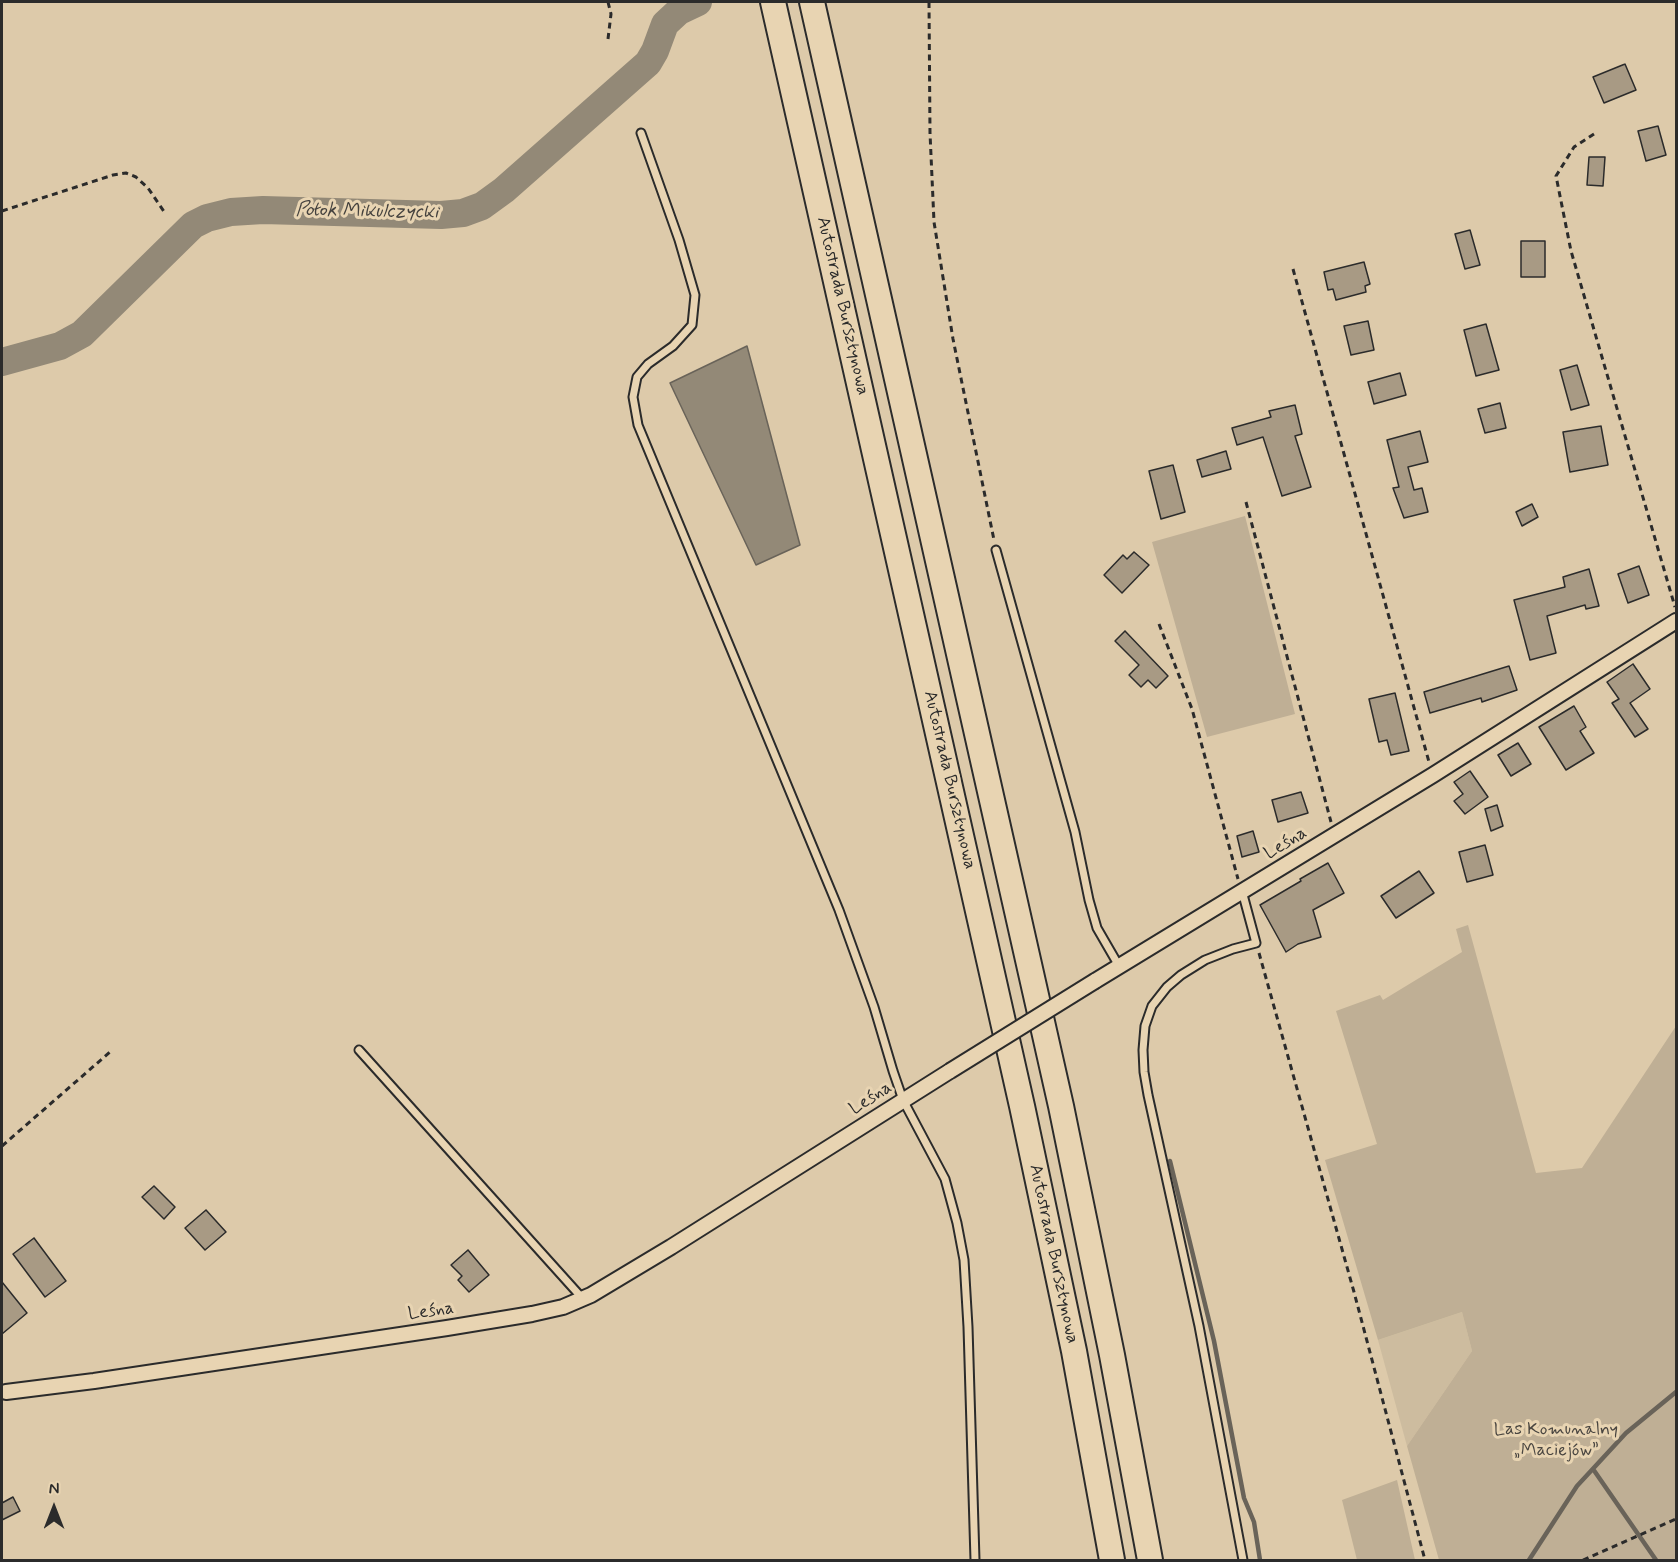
<!DOCTYPE html>
<html>
<head>
<meta charset="utf-8">
<style>
  body { margin:0 }
  #map { position:relative; width:1678px; height:1562px; overflow:hidden; background:#ddcaaa; font-family:Mynerve,sans-serif }
  canvas { display:block }
  .frame { position:absolute; inset:0; border:3px solid #2b2b2b; pointer-events:none }
  .north { position:absolute; left:24px; top:1478px; width:60px; height:60px; -webkit-text-stroke:4px #e8d4b2; paint-order:stroke; rotate:0deg; font-size:16px; font-weight:700; line-height:24px; text-align:center; color:#2b2b2b }
  .north::after { content:''; display:block; margin:auto; width:21px; height:27px; background:#2b2b2b; clip-path:polygon(50% 0,100% 100%,50% 72%,0 100%) }
</style>
</head>
<body>
<div id="map">
<canvas width="1678" height="1562"></canvas>
<div class="frame"></div>
<div class="north">N</div>
</div>
<script>
const context = document.querySelector('canvas').getContext('2d');
context.lineJoin = 'round';
function paint(path, color) { context.fillStyle = color; context.fill(path, 'evenodd'); }
const poly = rows => new Path2D(rows.map(r => 'M' + r).join(''));
function stroke(path, color, width, dash) { context.strokeStyle = color; context.lineWidth = width; context.lineCap = dash ? 'butt' : 'round'; context.setLineDash(dash || []); context.stroke(path); }
function label(font, color, halo, rows, align = 'center') {
  context.font = font + ' Mynerve,sans-serif'; context.lineWidth = 6; context.setLineDash([]); context.textBaseline = 'middle'; context.strokeStyle = halo; context.fillStyle = color; for (const [text, x, y, turn = 0] of rows) {
    context.save(); context.translate(x, y); context.rotate((+turn || 0) * Math.PI / 180); context.textAlign = isNaN(turn) ? turn : align; if (halo) context.strokeText(text, 0, 0); context.fillText(text, 0, 0); context.restore();
  }
}
const built = poly([
  [1462,1312,1472,1351,1407,1446,1378,1340]
]);
const green = poly([
  [1245,516,1295,714,1207,737,1152,542],
  [1468,925,1536,1173,1582,1168,1676,1026,1676,1560,1439,1560,1407,1446,1472,1351,1462,1312,1378,1340,1325,1160,1377,1144,1336,1011,1380,995,1383,1000,1462,952,1456,929],
  [1397,1480,1415,1560,1357,1560,1342,1500]
]);
const water = poly([
  [747,346,800,545,756,565,670,383,747,346]
]);
const stream = poly([
  [1170,1161,1214,1341,1244,1498,1254,1522,1260,1560],
  [1593,1469,1656,1560],
  [1529,1560,1577,1486,1626,1433,1676,1392]
]);
const river = poly([
  [2,362,60,346,82,334,193,225,207,218,231,212,263,210,441,215,463,213,482,206,504,190,648,63,655,51,665,24,679,11,698,2]
]);
const building = poly([
  [1625,64,1636,90,1604,103,1593,77,1625,64],
  [1658,126,1666,155,1646,161,1638,131,1658,126],
  [1589,157,1605,157,1603,186,1587,185,1589,157],
  [1470,230,1480,265,1465,269,1455,234,1470,230],
  [1521,241,1545,241,1545,277,1521,277,1521,241],
  [1364,262,1370,284,1365,286,1366,292,1336,300,1333,289,1328,290,1324,272,1364,262],
  [1368,321,1374,350,1351,355,1344,326,1368,321],
  [1486,324,1499,370,1476,376,1464,330,1486,324],
  [1577,365,1589,405,1571,410,1560,370,1577,365],
  [1400,373,1406,395,1374,404,1368,382,1400,373],
  [1500,403,1506,428,1485,433,1478,409,1500,403],
  [1295,405,1302,434,1295,436,1311,487,1282,496,1263,437,1237,445,1232,428,1271,417,1269,411,1295,405],
  [1601,426,1608,465,1570,472,1563,432,1601,426],
  [1420,431,1428,462,1408,467,1414,490,1422,488,1428,512,1404,518,1393,488,1399,487,1387,440,1420,431],
  [1226,451,1231,469,1202,477,1197,460,1226,451],
  [1173,465,1185,512,1161,519,1149,471,1173,465],
  [1532,504,1538,517,1522,526,1516,512,1532,504],
  [1134,552,1149,565,1122,593,1104,575,1123,555,1127,559,1134,552],
  [1639,566,1649,595,1628,603,1618,574,1639,566],
  [1589,569,1599,606,1586,609,1585,605,1547,616,1556,653,1530,660,1514,600,1565,587,1563,577,1589,569],
  [1125,631,1168,676,1156,688,1148,680,1141,687,1129,675,1139,665,1115,641,1125,631],
  [1633,664,1650,689,1630,703,1648,729,1635,737,1612,703,1619,699,1607,682,1633,664],
  [1509,666,1517,690,1482,702,1481,698,1430,713,1424,692,1509,666],
  [1395,693,1409,751,1391,755,1387,740,1379,742,1369,699,1395,693],
  [1574,706,1586,727,1580,731,1594,753,1566,770,1539,727,1574,706],
  [1518,743,1531,764,1511,776,1498,755,1518,743],
  [1470,771,1488,797,1465,814,1454,801,1463,794,1454,782,1470,771],
  [1301,792,1308,813,1278,822,1272,800,1301,792],
  [1497,805,1503,826,1491,831,1485,809,1497,805],
  [1253,831,1259,852,1242,857,1237,836,1253,831],
  [1485,845,1493,875,1467,882,1459,852,1485,845],
  [1328,863,1344,893,1313,910,1321,937,1298,944,1286,952,1260,905,1301,881,1300,879,1328,863],
  [1419,871,1434,893,1396,918,1381,896,1419,871],
  [154,1186,175,1207,164,1219,142,1197,154,1186],
  [206,1210,226,1232,205,1250,185,1228,206,1210],
  [34,1238,66,1281,45,1297,13,1254,34,1238],
  [468,1250,489,1275,469,1292,458,1280,462,1276,451,1265,468,1250],
  [2,1282,27,1313,2,1334,2,1282],
  [13,1497,20,1511,2,1520,2,1503,13,1497]
]);
const path = poly([
  [608,2,611,14,608,39],
  [929,2,930,133,934,222,953,339,994,540],
  [1594,134,1574,147,1556,176,1571,251,1675,607],
  [2,211,113,175,126,173,136,177,148,188,165,213],
  [1293,269,1429,762],
  [1246,502,1331,822],
  [1159,624,1192,709,1238,879],
  [1259,953,1354,1292,1425,1560],
  [2,1146,110,1052],
  [1583,1560,1676,1519]
]);
const lane = poly([
  [641,133,679,240,695,295,692,325,673,346,648,364,637,377,633,397,638,425,839,910,874,1007,893,1071,903,1100,945,1179,957,1223,964,1260,968,1327,975,1560],
  [996,550,1075,832,1089,900,1097,928,1119,966],
  [1242,891,1256,943,1233,949,1205,960,1181,975,1167,987,1152,1006,1145,1026,1143,1050,1144,1072,1148,1095,1199,1326,1243,1560],
  [359,1050,583,1299]
]);
const street = poly([
  [1095,981,1433,775,1676,621],
  [6,1392,94,1381,447,1328,532,1314,563,1307,591,1295,671,1247,950,1071]
]);
const highway = poly([
  [773,2,1022,1106,1074,1351,1112,1560],
  [812,2,1061,1106,1112,1355,1150,1560]
]);
const streetBridge = poly([
  [950,1071,1095,981]
]);
const streetNames = [
  ["Autostrada Bursztynowa",842,306,77],
  ["Autostrada Bursztynowa",949,780,77],
  ["Leśna",1286,844,-31],
  ["Leśna",871,1099,-33],
  ["Autostrada Bursztynowa",1053,1254,78],
  ["Leśna",431,1312,-8]
];
const parkNames = [
  ["Las Komunalny",1556,1430],
  ["„Maciejów”",1556,1451]
];
const waterNames = [
  ["Potok Mikulczycki",367,212,1]
];
paint(built, '#cdbc9f');
paint(green, '#bfaf95');
paint(water, '#938977');
stroke(water, '#696359', 1.5);
stroke(stream, '#696359', 4.5);
stroke(river, '#938977', 28);
paint(building, '#a89a84');
stroke(building, '#2b2b2b', 1.5);
stroke(lane, '#2b2b2b', 11);
stroke(street, '#2b2b2b', 18);
stroke(highway, '#2b2b2b', 28);
stroke(path, '#2b2b2b', 3, [6, 4.5]);
stroke(lane, '#e8d4b2', 7);
stroke(street, '#e8d4b2', 14);
stroke(highway, '#e8d4b2', 24);
stroke(streetBridge, '#2b2b2b', 18, []);
stroke(streetBridge, '#e8d4b2', 14);
label('18px', '#2b2b2b', '#e8d4b2', streetNames);
label('18px', '#494540', '#e8d4b2', parkNames);
label('italic 20px', '#45423e', '#e8d4b2', waterNames);
</script>
</body>
</html>
